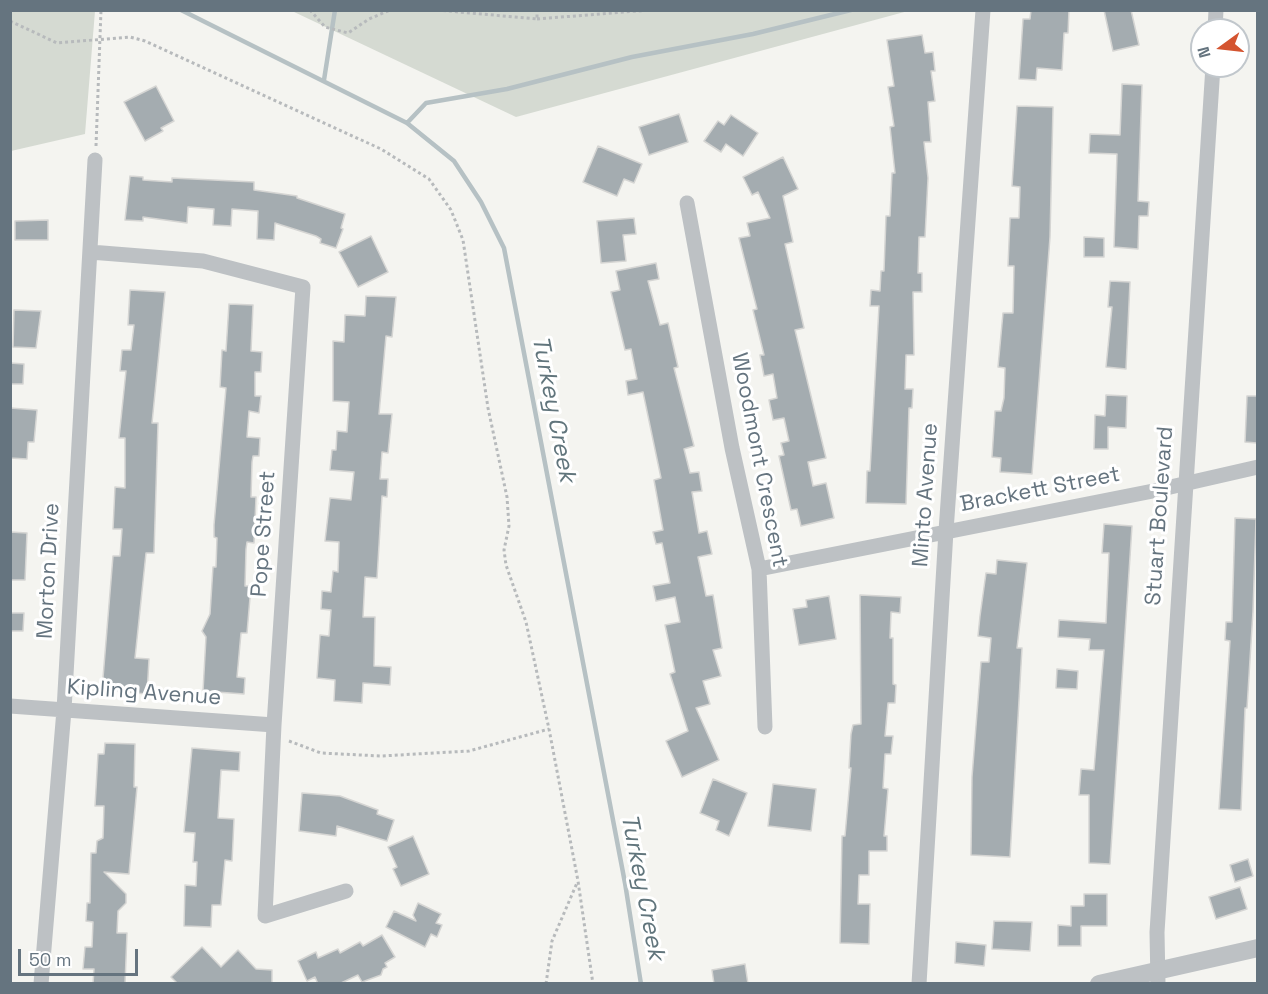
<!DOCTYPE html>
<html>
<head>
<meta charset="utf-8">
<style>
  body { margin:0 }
  #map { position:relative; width:1268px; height:994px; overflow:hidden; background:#f4f4f0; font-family:"Space Grotesk",sans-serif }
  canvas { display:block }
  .frame { position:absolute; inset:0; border:12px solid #65747f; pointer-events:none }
  .north { position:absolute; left:1190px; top:18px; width:60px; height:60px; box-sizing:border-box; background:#fff; border:2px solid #c1c7cc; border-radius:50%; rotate:255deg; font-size:16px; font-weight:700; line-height:24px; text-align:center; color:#65747f }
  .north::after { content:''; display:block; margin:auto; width:21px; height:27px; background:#d45430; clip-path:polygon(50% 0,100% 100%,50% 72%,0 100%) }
  .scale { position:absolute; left:18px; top:949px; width:120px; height:27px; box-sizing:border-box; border:3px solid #65747f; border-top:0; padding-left:8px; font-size:18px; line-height:21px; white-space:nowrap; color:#65747f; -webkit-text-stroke:4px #fff; paint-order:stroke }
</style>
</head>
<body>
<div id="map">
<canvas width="1268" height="994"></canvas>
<div class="frame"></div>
<div class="north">N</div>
<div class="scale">50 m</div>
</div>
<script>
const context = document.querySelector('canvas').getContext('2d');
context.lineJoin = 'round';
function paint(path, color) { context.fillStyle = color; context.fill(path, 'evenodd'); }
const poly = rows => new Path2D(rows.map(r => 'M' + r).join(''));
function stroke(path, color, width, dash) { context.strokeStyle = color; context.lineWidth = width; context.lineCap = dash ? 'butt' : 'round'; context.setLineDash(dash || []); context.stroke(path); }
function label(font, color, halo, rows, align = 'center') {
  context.font = font + ' "Space Grotesk",sans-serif'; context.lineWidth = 6; context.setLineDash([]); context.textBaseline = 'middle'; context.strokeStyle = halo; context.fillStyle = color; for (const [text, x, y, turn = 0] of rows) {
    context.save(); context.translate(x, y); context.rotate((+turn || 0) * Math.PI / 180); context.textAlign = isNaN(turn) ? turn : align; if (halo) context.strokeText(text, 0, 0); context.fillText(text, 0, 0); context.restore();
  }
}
const green = poly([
  [10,11,95,11,85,134,11,151],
  [292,11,908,11,516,117]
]);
const stream = poly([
  [181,10,407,123,454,161,481,202,504,248,625,883,641,984],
  [324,80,335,10],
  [407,123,426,103,507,89,632,57,753,34,851,10]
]);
const building = poly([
  [1031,10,1069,10,1068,33,1064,33,1062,70,1037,68,1036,80,1019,79,1023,19,1030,19,1031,10],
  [1104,10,1131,10,1139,45,1113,51,1104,10],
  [922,35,925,53,933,52,935,71,931,71,935,101,928,102,931,142,924,142,928,178,925,237,919,237,918,273,922,273,922,292,913,292,914,355,906,355,905,389,913,389,912,408,909,408,906,504,866,503,867,471,870,471,879,306,870,306,871,290,880,291,881,271,884,271,886,216,890,216,892,173,895,173,890,127,894,126,888,87,894,86,887,40,922,35],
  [1122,84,1142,85,1138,201,1149,202,1148,216,1139,216,1138,249,1114,247,1117,154,1089,153,1090,134,1120,135,1122,84],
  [156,86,174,121,161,128,163,131,145,141,124,102,156,86],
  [1017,106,1053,107,1050,237,1032,474,1000,472,1001,458,992,457,995,411,1001,411,1004,398,1005,368,998,367,1003,313,1013,313,1014,266,1008,266,1010,218,1019,218,1020,187,1012,186,1017,106],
  [679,114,688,142,649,155,639,127,679,114],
  [731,115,758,133,743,156,726,144,721,152,704,141,718,121,724,125,731,115],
  [598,146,642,164,634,183,624,179,617,196,583,182,598,146],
  [783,157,798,189,783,196,793,242,785,244,804,328,795,330,826,458,808,462,813,486,826,483,834,518,801,526,797,509,791,510,779,456,784,455,781,443,789,441,784,418,773,420,769,400,777,398,773,374,764,376,760,355,764,355,753,310,757,309,739,238,750,236,747,223,770,218,758,192,752,195,743,177,783,157],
  [130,176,143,177,143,180,172,182,172,178,254,182,254,190,297,196,297,198,345,214,341,228,343,229,336,248,320,243,321,239,316,236,275,223,274,240,257,239,258,211,232,209,231,226,213,225,214,209,188,207,187,223,143,217,143,221,125,220,130,176],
  [634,218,636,234,623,235,626,261,601,263,597,221,634,218],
  [48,220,48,240,15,240,15,221,48,220],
  [371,236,388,272,358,287,339,252,371,236],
  [1084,237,1104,238,1104,257,1084,257,1084,237],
  [656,263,659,279,648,281,660,325,668,323,678,367,674,368,694,446,684,449,690,473,699,472,702,491,692,492,699,533,707,531,712,554,698,557,706,596,713,595,722,648,713,650,721,676,703,681,710,704,696,708,719,760,682,777,666,741,688,731,670,674,675,672,665,625,680,622,675,597,656,601,653,586,670,583,662,543,656,544,653,532,663,530,654,480,661,478,643,392,628,395,626,381,637,379,631,349,625,350,611,292,620,290,616,271,656,263],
  [1110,281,1130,282,1126,369,1106,367,1112,307,1108,307,1110,281],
  [130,290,165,292,152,423,158,423,154,553,146,553,135,658,149,659,147,694,102,690,113,556,120,556,122,529,113,529,115,487,125,488,125,438,119,438,126,371,120,371,122,350,131,350,134,325,128,325,130,290],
  [366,296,396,297,392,337,386,336,379,414,392,414,388,453,382,452,380,479,388,479,387,497,382,496,377,578,365,577,363,617,375,617,374,666,391,667,390,685,363,683,362,703,334,701,335,680,317,678,320,635,329,636,331,610,321,609,322,591,331,592,333,571,338,572,339,542,325,541,330,498,351,500,354,472,330,470,332,450,336,450,337,431,347,432,349,402,333,401,333,341,344,342,345,315,365,316,366,296],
  [229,304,253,305,251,351,262,352,261,372,255,372,255,396,261,396,259,413,249,411,247,437,260,438,259,456,253,456,252,462,251,497,256,497,254,543,247,542,246,549,245,586,251,586,247,633,241,633,237,677,245,678,244,694,203,691,206,637,202,631,210,614,213,567,216,567,217,538,214,537,214,525,226,388,220,387,222,350,226,351,229,304],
  [14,310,41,311,36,348,13,347,14,310],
  [10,363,24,364,23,384,10,384,10,363],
  [1106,395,1127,396,1126,428,1108,427,1108,449,1094,449,1095,415,1105,416,1106,395],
  [1247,396,1257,396,1257,443,1245,442,1247,396],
  [10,408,37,410,34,442,28,442,27,459,10,458,10,408],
  [1235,518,1256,519,1253,611,1247,708,1245,708,1241,810,1219,809,1230,641,1225,640,1226,622,1232,622,1235,518],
  [1104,524,1132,526,1110,864,1089,863,1089,795,1079,795,1081,769,1094,770,1104,650,1089,650,1090,639,1058,637,1059,620,1106,623,1109,553,1102,553,1104,524],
  [10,532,27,533,25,580,10,580,10,532],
  [997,560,1027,563,1017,648,1022,648,1010,857,971,855,972,777,981,662,989,662,991,638,978,636,980,616,986,573,996,574,997,560],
  [860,595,901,597,900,613,891,612,890,638,893,638,893,684,896,685,895,703,888,703,885,736,893,736,891,754,885,754,883,788,888,789,884,836,887,836,887,851,869,851,869,875,859,875,858,904,870,904,869,944,840,943,842,836,845,836,851,768,849,768,851,734,853,725,861,724,860,595],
  [829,596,836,639,799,645,793,609,807,607,806,600,829,596],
  [10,613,24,613,23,631,10,631,10,613],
  [1057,669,1078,671,1077,689,1056,688,1057,669],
  [105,743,135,744,134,787,137,787,129,874,104,872,126,894,126,903,118,911,117,933,127,933,125,984,93,984,94,969,83,969,85,947,92,947,93,922,86,921,87,903,90,903,91,853,96,853,97,841,103,838,104,806,95,806,98,754,104,754,105,743],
  [192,748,240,752,239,771,221,770,218,818,234,819,233,841,232,861,225,860,221,905,212,905,211,927,184,926,185,885,196,886,197,862,193,862,195,833,184,832,192,748],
  [713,779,747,793,729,836,716,830,719,821,700,813,713,779],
  [773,784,816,789,811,831,768,826,773,784],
  [302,793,340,796,378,810,377,814,394,820,387,841,337,826,336,836,299,831,302,793],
  [413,836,429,874,401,886,393,869,397,867,388,847,413,836],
  [1248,859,1253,876,1235,882,1230,865,1248,859],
  [1240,887,1247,909,1216,919,1209,897,1240,887],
  [1084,894,1107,894,1107,926,1081,926,1081,946,1058,946,1058,925,1071,926,1071,906,1084,906,1084,894],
  [418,903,441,914,436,923,442,925,437,937,431,934,425,947,386,927,394,911,416,921,413,915,418,903],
  [994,921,1032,922,1030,951,992,949,994,921],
  [382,935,395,957,385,963,387,967,383,969,381,975,362,982,358,975,339,984,318,984,315,977,307,981,298,961,316,952,318,958,338,949,340,953,360,942,363,946,382,935],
  [956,942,986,945,984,966,955,963,956,942],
  [202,947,221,967,238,950,256,969,272,970,272,984,178,984,171,977,202,947],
  [745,964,748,984,714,984,712,970,745,964]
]);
const path = poly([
  [310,10,325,27,348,33,369,19,390,10],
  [437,10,537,19,537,10],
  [537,19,650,10],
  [10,21,57,43,130,37,145,41,381,149,429,179,451,210,463,240,488,408,507,497,509,526,504,550,506,565,526,622,549,729,578,881,593,984],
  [96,146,101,10],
  [289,741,321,753,381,756,469,751,549,729],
  [546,984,552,941,577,883]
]);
const minor = poly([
  [1215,30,1216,10],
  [687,203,732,448,759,569,765,727],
  [90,252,203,261,303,287,274,725,265,916,346,891],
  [759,569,1153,491,1258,467],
  [10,706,274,725],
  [41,984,64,710,95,160],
  [919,984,946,531,983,10],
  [1158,984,1157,932,1213,66]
]);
const tertiary = poly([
  [1099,984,1258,948]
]);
const streetNames = [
  ["Woodmont Crescent",759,460,79],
  ["Brackett Street",1040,490,-11],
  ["Minto Avenue",926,495,-86],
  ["Stuart Boulevard",1160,516,-86],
  ["Pope Street",264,534,-86],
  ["Morton Drive",49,571,-87],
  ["Kipling Avenue",144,693,4]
];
const waterNames = [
  ["Turkey Creek",553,409,79],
  ["Turkey Creek",642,887,79]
];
paint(green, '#d5dad2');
stroke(stream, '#b6c1c4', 4.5);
paint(building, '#a4acb0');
stroke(building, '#d5d5d3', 1.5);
stroke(path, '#b7babc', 3, [3, 3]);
stroke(minor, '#bdc1c4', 15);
stroke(tertiary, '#bdc1c4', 18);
label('22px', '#65747f', '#fff', streetNames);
label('italic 24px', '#61757c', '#fff', waterNames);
</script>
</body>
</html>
